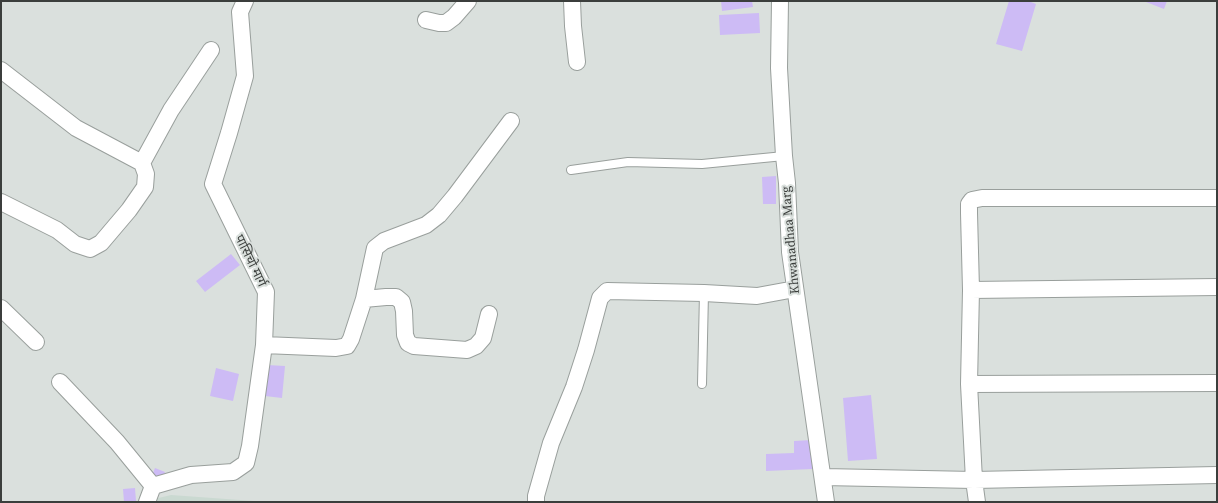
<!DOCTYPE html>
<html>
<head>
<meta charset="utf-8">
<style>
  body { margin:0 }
  #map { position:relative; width:1218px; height:503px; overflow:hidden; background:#dae0dd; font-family:"Source Serif 4",serif }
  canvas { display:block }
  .frame { position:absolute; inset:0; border:2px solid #3b3e3c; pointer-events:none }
</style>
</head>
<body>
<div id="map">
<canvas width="1218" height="503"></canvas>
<div class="frame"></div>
</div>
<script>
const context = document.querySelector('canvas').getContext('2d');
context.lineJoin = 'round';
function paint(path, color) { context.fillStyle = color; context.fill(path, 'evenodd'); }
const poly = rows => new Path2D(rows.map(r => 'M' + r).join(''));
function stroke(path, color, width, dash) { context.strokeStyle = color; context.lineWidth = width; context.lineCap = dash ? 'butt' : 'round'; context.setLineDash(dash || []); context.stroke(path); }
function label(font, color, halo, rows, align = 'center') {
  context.font = font + ' "Source Serif 4","Noto Sans Devanagari",serif'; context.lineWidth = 4; context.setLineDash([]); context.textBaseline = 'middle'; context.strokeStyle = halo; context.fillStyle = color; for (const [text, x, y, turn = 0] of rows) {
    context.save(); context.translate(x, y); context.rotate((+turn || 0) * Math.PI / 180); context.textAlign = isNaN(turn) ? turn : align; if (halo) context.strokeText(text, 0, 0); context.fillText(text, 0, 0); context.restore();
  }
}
const built = poly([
  [171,495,268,502,149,502,150,500]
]);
const building = poly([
  [721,1,752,1,753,7,722,11],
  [1009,1,1028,1,1036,4,1022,51,996,44],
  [1146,1,1167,1,1164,9,1146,2],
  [759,13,760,33,720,35,719,15],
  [776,176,776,204,763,204,762,177],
  [231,254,240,265,205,292,196,281],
  [267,365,285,366,282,398,265,396],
  [216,368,239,374,233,401,210,396],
  [871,395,877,459,848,461,843,398],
  [812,440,813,469,766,471,766,454,794,453,794,441],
  [155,468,165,472,162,482,151,478],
  [135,488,136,501,124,502,123,489]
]);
const lane = poly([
  [571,170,628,162,702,164,784,156],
  [702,384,704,293]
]);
const street = poly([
  [572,1,573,26,577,62],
  [780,1,779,68,784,156,787,183,790,252,826,502],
  [426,20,439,23,446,23,454,17,468,1],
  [1,70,76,128,142,163,146,174,145,187,129,210,101,243,90,249,75,244,57,230,1,202],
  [142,163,171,110,211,50],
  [971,290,1217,287],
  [364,299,386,297,396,297,402,302,404,311,405,335,408,343,414,346,467,350,476,346,483,338,489,314],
  [1,308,36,342],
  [264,345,336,348,347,346,351,339,364,299,375,248,384,241,426,225,439,215,455,196,511,121],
  [60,382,117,442,153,486],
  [969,384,1217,383],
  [823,477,974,480,1217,475],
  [147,502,153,486,191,475,233,472,246,463,250,446,264,345,266,292,213,184,229,133,245,76,240,12,245,1],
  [536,502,536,496,551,443,574,387,586,350,600,298,607,291,704,293,757,296,795,289],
  [977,502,974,480,969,384,971,290,969,213,969,204,972,200,982,198,1217,198]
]);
const streetNames = [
  ["Khwanadhaa Marg",791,240,-95],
  ["पासिचो मार्ग",250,261,64]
];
paint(built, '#cad9d1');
paint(building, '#cdbbf5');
stroke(lane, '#999f9c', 10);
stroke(street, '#999f9c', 18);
stroke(lane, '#fff', 8);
stroke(street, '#fff', 16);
label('13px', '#3b3e3c', '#dae0dd', streetNames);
</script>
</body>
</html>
